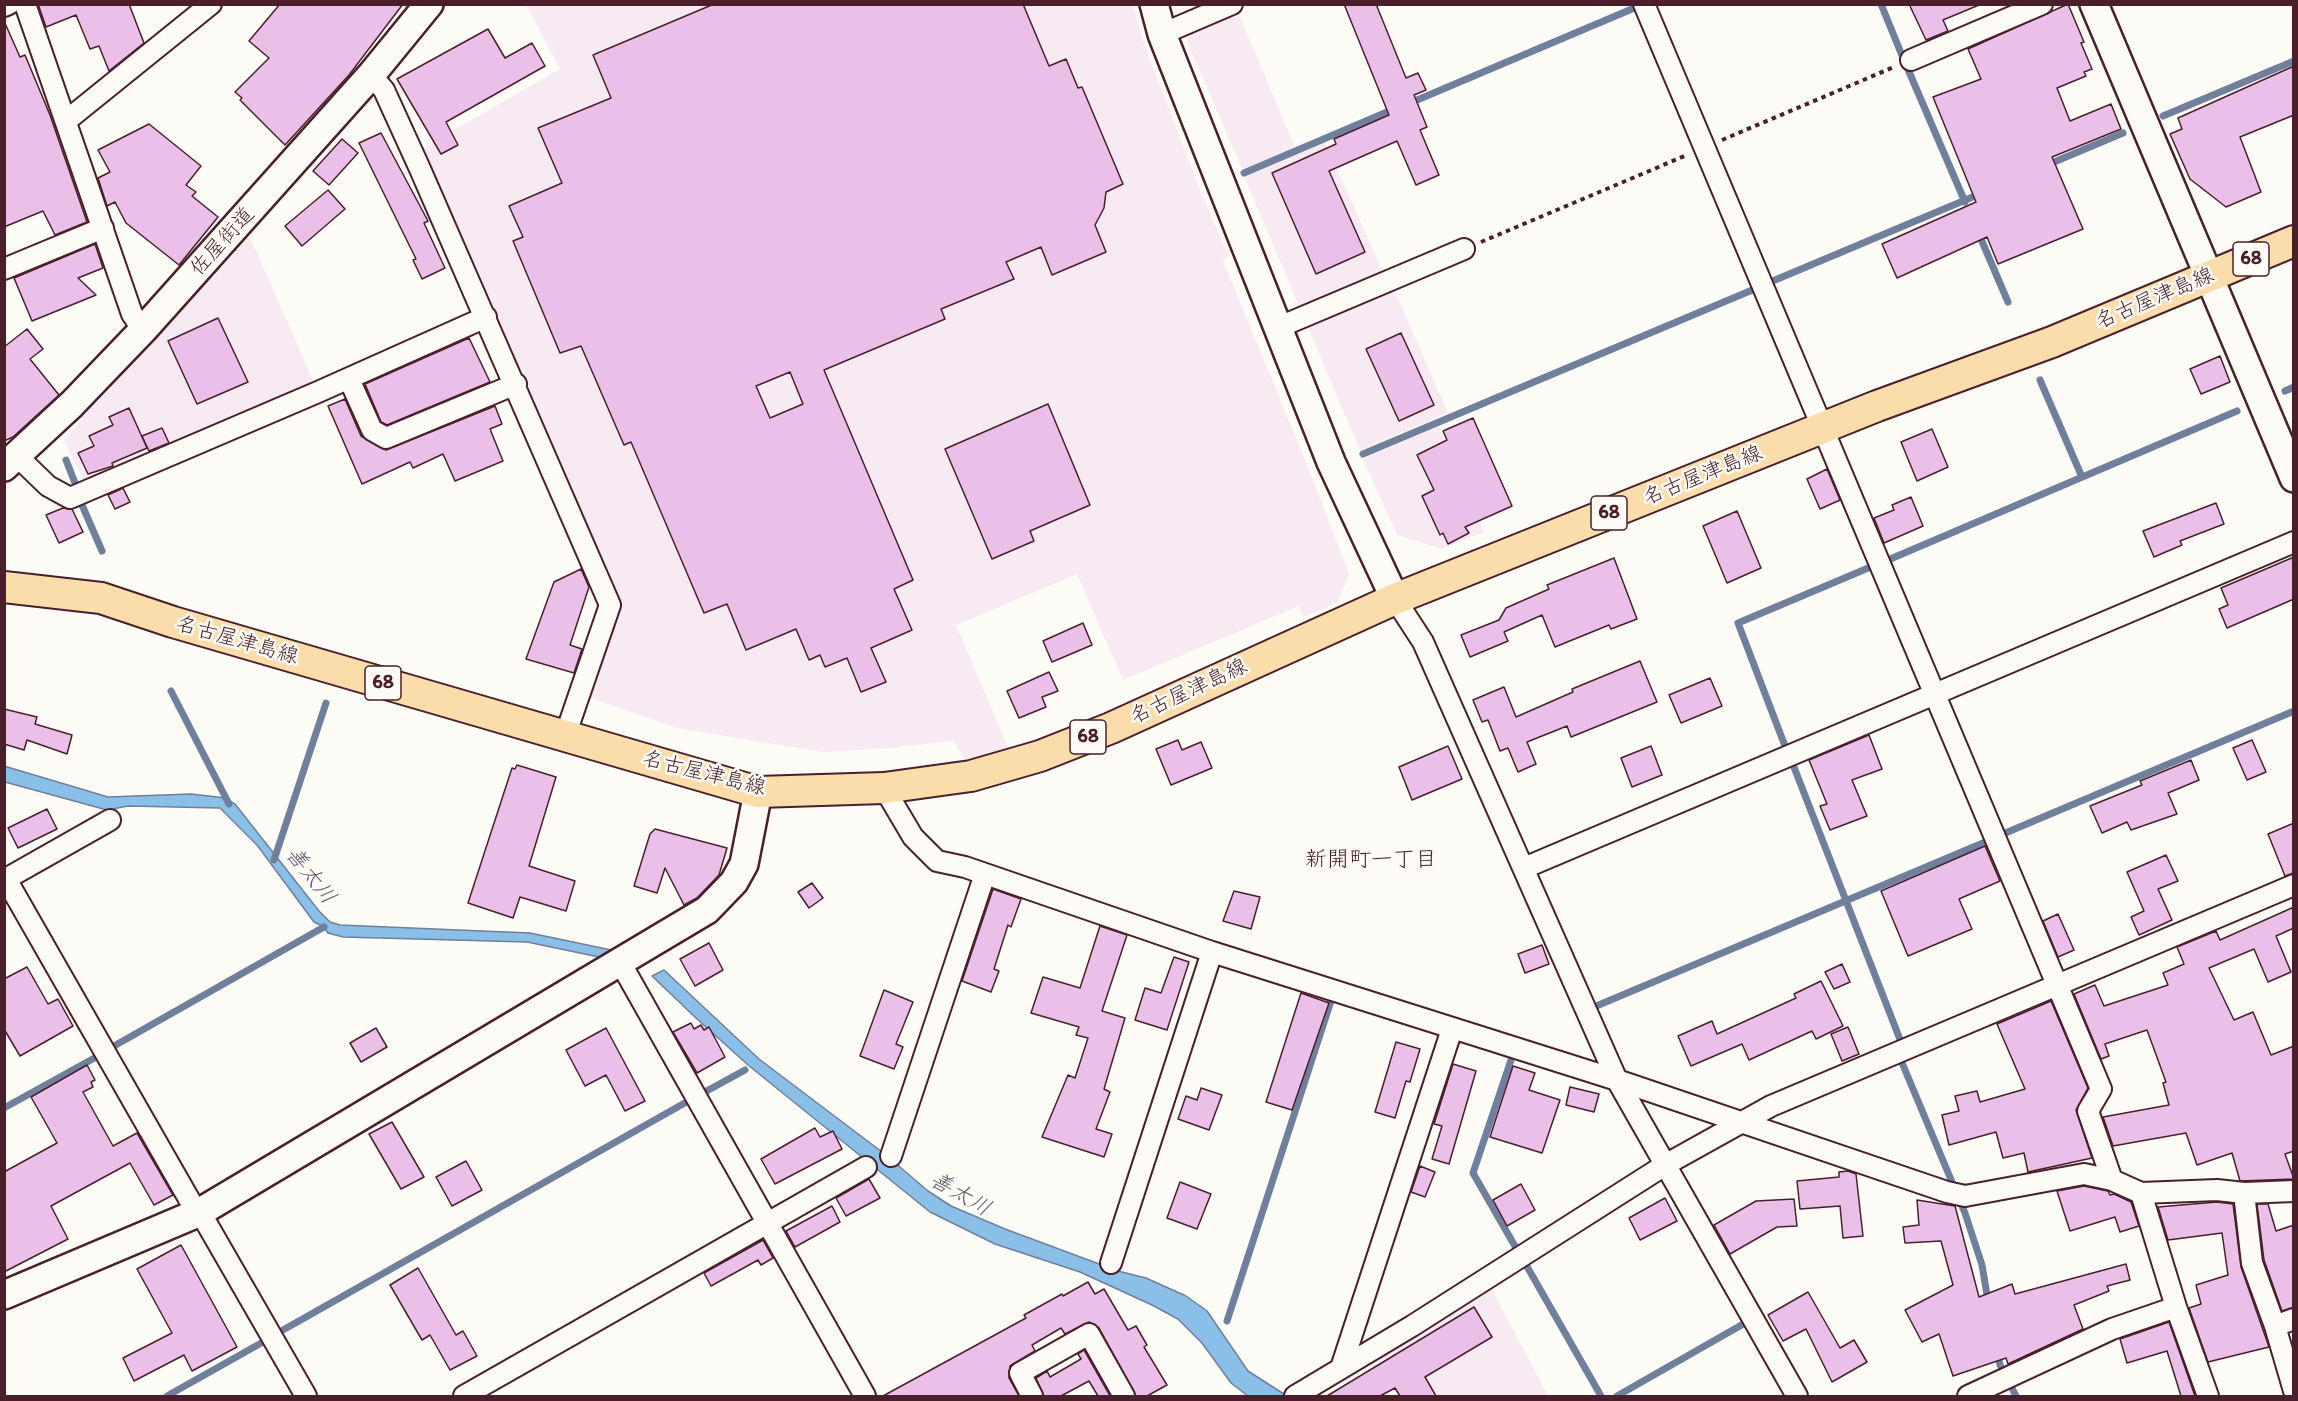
<!DOCTYPE html>
<html>
<head>
<meta charset="utf-8">
<style>
  body { margin:0 }
  #map { position:relative; width:2298px; height:1401px; overflow:hidden; background:#fdfcf7; font-family:Itim,sans-serif }
  canvas { display:block }
  .frame { position:absolute; inset:0; border:6px solid #4a1f2b; pointer-events:none }
</style>
</head>
<body>
<div id="map">
<canvas width="2298" height="1401"></canvas>
<div class="frame"></div>
</div>
<script>
const context = document.querySelector('canvas').getContext('2d');
context.lineJoin = 'round';
function paint(path, color) { context.fillStyle = color; context.fill(path, 'evenodd'); }
const poly = rows => new Path2D(rows.map(r => 'M' + r).join(''));
function stroke(path, color, width, dash) { context.strokeStyle = color; context.lineWidth = width; context.lineCap = dash ? 'butt' : 'round'; context.setLineDash(dash || []); context.stroke(path); }
function label(font, color, halo, rows, align = 'center') {
  context.font = font + ' Itim,"Klee One",sans-serif'; context.lineWidth = 5; context.setLineDash([]); context.textBaseline = 'middle'; context.strokeStyle = halo; context.fillStyle = color; for (const [text, x, y, turn = 0] of rows) {
    context.save(); context.translate(x, y); context.rotate((+turn || 0) * Math.PI / 180); context.textAlign = isNaN(turn) ? turn : align; if (halo) context.strokeText(text, 0, 0); context.fillText(text, 0, 0); context.restore();
  }
}
const built = poly([
  [526,5,1133,5,1143,41,1202,195,1229,256,1223,261,1308,467,1349,574,1338,602,1304,617,1299,606,1123,680,1077,574,956,625,1009,750,969,768,954,741,889,748,823,752,677,728,588,697,617,610,421,149,560,69],
  [1237,10,1295,148,1243,171,1187,41,1192,29],
  [1325,142,1385,277,1302,313,1244,176],
  [250,237,318,392,88,490,64,440,152,340],
  [1392,285,1448,413,1360,450,1307,325],
  [1438,427,1484,532,1442,549,1397,535,1363,459],
  [1489,1284,1548,1396,1397,1396,1374,1358]
]);
const water = poly([
  [4,766,108,797,191,794,226,798,235,804,319,911,330,922,340,925,530,933,616,951,604,958,527,942,343,937,328,933,324,927,314,922,257,845,220,808,128,806,107,810,5,782,4,766],
  [664,970,759,1059,886,1155,928,1191,951,1206,1005,1229,1118,1271,1146,1278,1186,1296,1207,1311,1248,1371,1287,1396,1248,1396,1231,1383,1202,1343,1178,1319,1152,1305,1080,1272,995,1244,930,1212,748,1065,696,1018,652,976,664,970]
]);
const stream = poly([
  [1881,4,1903,58],
  [1907,67,1965,202],
  [1410,103,1639,6],
  [2163,116,2294,61],
  [2047,165,2123,133],
  [1244,173,1394,109],
  [1978,232,2008,302],
  [1768,283,1982,193],
  [2040,380,2082,477],
  [2285,391,2294,387],
  [1363,454,1757,288],
  [66,460,75,483],
  [82,505,102,551],
  [1888,560,2237,411],
  [171,691,229,804],
  [1785,746,1738,623,1873,566],
  [1792,762,1901,1042,1900,1058,1965,1213,1982,1265,1988,1301],
  [2003,834,2294,711],
  [274,860,326,703],
  [1594,1007,1990,840],
  [114,1046,324,927],
  [1511,1060,1473,1173,1516,1248],
  [703,1093,745,1070],
  [4,1108,98,1056],
  [1525,1263,1601,1396],
  [1227,1321,1331,1001],
  [283,1330,690,1100],
  [1998,1354,2000,1365,2016,1396],
  [167,1396,263,1342],
  [1617,1396,1745,1323]
]);
const building = poly([
  [38,4,129,4,144,43,109,71,99,46,90,49,76,15,46,27,38,4],
  [280,4,403,4,349,75,285,145,240,100,242,98,235,92,269,58,249,41,280,4],
  [714,4,1023,4,1049,66,1066,59,1078,88,1082,87,1123,184,1106,192,1104,208,1095,225,1106,252,1052,275,1041,247,1006,262,1014,279,941,309,945,319,824,370,913,580,894,589,912,630,871,648,886,682,861,692,847,658,825,667,820,655,809,660,796,629,746,650,727,604,704,613,631,442,624,445,581,346,560,353,513,241,523,237,509,206,562,183,538,128,611,98,593,55,714,4],
  [790,372,803,404,770,418,756,386,790,372],
  [1344,4,1376,4,1406,78,1418,73,1426,90,1414,95,1427,127,1420,130,1439,175,1416,185,1397,141,1329,171,1365,252,1316,274,1272,173,1336,144,1334,139,1389,115,1344,4],
  [1909,4,1979,4,1979,5,1943,20,1948,31,1926,40,1909,4],
  [2068,4,2084,42,2081,43,2092,69,2084,72,2086,76,2057,88,2070,121,2111,104,2121,129,2052,157,2083,229,1998,264,1987,237,1897,278,1882,244,1976,202,1933,97,1981,79,1968,49,2068,4],
  [4,21,20,57,25,55,50,115,87,222,55,235,43,211,4,227,4,21],
  [488,29,505,58,532,43,545,66,446,122,458,145,441,154,397,79,488,29],
  [2294,66,2294,115,2240,137,2261,192,2226,207,2190,179,2170,134,2182,129,2178,118,2294,66],
  [149,124,201,166,186,185,196,192,192,196,218,217,179,265,126,223,115,202,107,206,98,178,110,172,98,150,149,124],
  [381,133,428,221,424,223,445,268,422,279,413,260,416,259,359,143,381,133],
  [342,139,358,153,329,185,313,171,342,139],
  [328,190,345,209,302,246,285,226,328,190],
  [95,244,103,268,78,278,96,295,32,321,14,278,95,244],
  [218,318,248,382,197,404,168,341,218,318],
  [27,329,43,349,30,359,59,395,13,437,4,441,4,347,27,329],
  [1401,333,1434,405,1399,421,1366,349,1401,333],
  [469,338,490,382,387,425,381,422,365,384,469,338],
  [2220,356,2230,382,2201,394,2190,369,2220,356],
  [345,399,361,436,386,450,495,406,502,424,490,429,503,461,455,481,443,454,413,468,410,462,362,484,328,406,345,399],
  [1048,404,1090,505,1030,531,1034,541,992,559,945,449,1048,404],
  [129,408,147,448,112,463,113,466,88,474,78,453,94,446,89,436,113,425,109,417,129,408],
  [1473,418,1512,506,1465,527,1469,533,1448,544,1443,533,1440,535,1422,496,1434,490,1417,455,1447,440,1443,431,1473,418],
  [162,428,169,443,149,451,142,436,162,428],
  [1932,429,1948,467,1917,481,1901,442,1932,429],
  [1827,469,1840,500,1820,509,1807,479,1827,469],
  [123,488,130,502,115,509,108,495,123,488],
  [1911,497,1923,526,1884,543,1874,518,1894,510,1892,505,1911,497],
  [2216,503,2224,524,2180,541,2182,545,2154,557,2143,531,2216,503],
  [63,508,72,509,83,532,59,543,46,515,63,508],
  [1737,511,1761,568,1727,583,1703,526,1737,511],
  [2294,557,2294,599,2227,628,2219,609,2228,605,2221,588,2294,557],
  [1614,558,1637,619,1611,629,1609,625,1555,647,1542,615,1504,632,1508,641,1470,657,1461,635,1499,620,1506,608,1549,589,1547,585,1614,558],
  [581,569,589,587,570,645,582,649,574,673,526,659,554,582,581,569],
  [1083,623,1092,645,1052,662,1043,641,1083,623],
  [1640,661,1657,702,1571,737,1567,726,1527,742,1536,764,1518,772,1508,748,1500,751,1488,720,1482,722,1473,700,1504,687,1516,717,1573,692,1572,689,1640,661],
  [1049,672,1058,691,1042,697,1046,707,1019,718,1007,691,1049,672],
  [1710,678,1722,706,1681,723,1669,695,1710,678],
  [4,709,37,717,35,724,72,735,67,754,27,740,24,750,4,744,4,709],
  [1869,735,1882,769,1852,780,1867,816,1830,830,1820,806,1827,804,1809,760,1869,735],
  [1178,740,1182,750,1201,742,1212,768,1171,785,1156,749,1178,740],
  [2252,740,2266,772,2247,780,2233,748,2252,740],
  [1448,746,1462,779,1412,800,1399,767,1448,746],
  [1651,746,1662,775,1632,787,1621,758,1651,746],
  [2191,760,2199,780,2168,793,2177,814,2131,830,2127,822,2102,833,2090,806,2142,785,2140,781,2191,760],
  [517,765,556,777,529,866,575,881,566,911,520,897,513,918,468,903,512,768,515,769,517,765],
  [47,809,57,829,18,848,8,828,47,809],
  [2294,823,2294,873,2285,876,2268,834,2294,823],
  [655,829,727,848,719,875,697,898,684,905,665,868,657,893,634,886,650,834,655,829],
  [1985,846,2000,881,1959,899,1972,929,1908,956,1881,891,1985,846],
  [2166,855,2178,881,2158,889,2172,920,2139,935,2131,917,2144,911,2127,872,2166,855],
  [812,883,823,898,809,908,798,892,812,883],
  [993,889,1021,899,1011,927,1008,925,994,969,999,971,991,992,962,981,993,889],
  [1234,891,1260,897,1251,929,1223,921,1234,891],
  [2294,907,2294,928,2276,936,2291,972,2268,982,2254,949,2209,968,2234,1020,2253,1012,2271,1055,2294,1046,2294,1151,2285,1154,2294,1179,2240,1181,2232,1153,2197,1165,2186,1133,2113,1146,2103,1117,2169,1105,2163,1083,2166,1082,2147,1030,2105,1044,2109,1056,2101,1059,2074,994,2095,985,2104,1006,2168,985,2163,973,2184,964,2177,947,2216,931,2220,940,2294,907],
  [2058,914,2074,950,2058,957,2043,921,2058,914],
  [1100,926,1127,935,1102,1011,1125,1018,1104,1089,1110,1092,1096,1129,1112,1134,1104,1157,1042,1137,1068,1075,1075,1078,1088,1038,1076,1035,1079,1027,1031,1013,1043,977,1080,988,1100,926],
  [709,943,723,970,695,986,680,959,709,943],
  [1542,945,1549,964,1525,973,1518,954,1542,945],
  [1174,957,1189,962,1167,1030,1135,1020,1145,988,1161,993,1174,957],
  [1842,964,1850,982,1834,989,1825,972,1842,964],
  [27,967,48,1004,58,999,73,1026,20,1056,4,1029,4,979,27,967],
  [1821,981,1843,1026,1816,1039,1812,1031,1749,1060,1742,1044,1691,1066,1678,1036,1712,1021,1717,1034,1796,998,1794,994,1821,981],
  [884,990,913,1002,896,1044,903,1047,894,1069,860,1056,884,990],
  [1301,993,1329,1003,1292,1110,1266,1102,1301,993],
  [2051,1001,2088,1088,2076,1110,2092,1158,2028,1172,2024,1153,2003,1158,1996,1132,1949,1145,1942,1115,1959,1111,1955,1096,1977,1091,1980,1102,2025,1089,1997,1024,2051,1001],
  [691,1023,694,1029,701,1025,704,1030,709,1027,725,1057,697,1073,673,1032,691,1023],
  [1848,1027,1859,1054,1842,1061,1831,1034,1848,1027],
  [376,1028,387,1047,361,1062,350,1043,376,1028],
  [606,1028,645,1101,625,1111,606,1075,585,1086,566,1050,606,1028],
  [1396,1042,1420,1049,1410,1082,1406,1081,1395,1118,1375,1112,1396,1042],
  [1453,1064,1476,1071,1449,1164,1432,1159,1442,1126,1434,1124,1453,1064],
  [87,1065,95,1080,91,1082,93,1087,83,1092,113,1146,137,1133,173,1195,154,1205,130,1163,51,1206,68,1239,4,1272,4,1172,57,1143,31,1097,87,1065],
  [1513,1066,1535,1073,1529,1090,1560,1100,1542,1153,1490,1137,1513,1066],
  [1570,1087,1599,1094,1594,1112,1566,1105,1570,1087],
  [1201,1088,1222,1095,1209,1130,1178,1119,1186,1096,1197,1100,1201,1088],
  [392,1122,424,1177,401,1189,369,1134,392,1122],
  [815,1128,820,1137,833,1131,842,1149,775,1184,761,1159,815,1128],
  [466,1161,482,1190,452,1206,436,1177,466,1161],
  [1420,1166,1435,1172,1425,1197,1411,1192,1420,1166],
  [1848,1171,1856,1174,1863,1236,1843,1238,1840,1206,1800,1209,1797,1181,1839,1177,1839,1172,1848,1171],
  [869,1179,880,1198,846,1216,836,1198,869,1179],
  [1180,1182,1211,1194,1197,1229,1167,1218,1180,1182],
  [1521,1184,1535,1210,1507,1226,1493,1200,1521,1184],
  [2084,1186,2108,1191,2110,1195,2114,1194,2131,1202,2139,1226,2120,1232,2115,1217,2070,1231,2057,1191,2084,1186],
  [1665,1198,1677,1221,1640,1240,1629,1218,1665,1198],
  [1794,1199,1797,1226,1777,1227,1730,1254,1714,1225,1756,1201,1794,1199],
  [1917,1200,1955,1206,1979,1297,2012,1284,2015,1294,2126,1264,2130,1280,2107,1286,2109,1291,2074,1305,2083,1329,2008,1364,2006,1358,1953,1376,1939,1334,1922,1342,1905,1310,1953,1285,1941,1241,1905,1243,1903,1227,1919,1225,1917,1200],
  [2217,1202,2233,1204,2241,1267,2269,1347,2208,1362,2189,1308,2201,1304,2196,1285,2228,1275,2222,1233,2168,1240,2158,1207,2217,1202],
  [2257,1204,2268,1204,2276,1231,2294,1225,2294,1307,2282,1311,2264,1260,2257,1204],
  [832,1206,840,1222,795,1247,786,1231,832,1206],
  [763,1240,773,1258,761,1265,758,1260,711,1286,704,1273,763,1240],
  [181,1245,237,1347,192,1371,184,1355,134,1381,123,1358,172,1333,137,1269,181,1245],
  [418,1268,456,1335,463,1331,477,1356,450,1370,430,1335,422,1340,390,1285,418,1268],
  [1088,1282,1095,1294,1104,1289,1128,1330,1136,1326,1147,1345,1144,1347,1167,1385,1147,1396,1136,1396,1099,1328,1089,1322,1065,1334,1061,1328,1032,1345,1035,1351,1010,1366,1009,1378,1019,1396,883,1396,1026,1318,1024,1315,1062,1294,1063,1296,1088,1282],
  [1808,1292,1840,1348,1854,1340,1867,1362,1832,1382,1806,1329,1783,1341,1768,1315,1808,1292],
  [1474,1307,1492,1337,1425,1377,1436,1396,1400,1396,1395,1388,1380,1396,1327,1396,1474,1307],
  [2169,1322,2195,1396,2181,1396,2167,1351,2127,1363,2120,1339,2169,1322],
  [1084,1350,1110,1396,1098,1396,1089,1381,1061,1396,1044,1396,1036,1378,1047,1371,1050,1377,1081,1359,1078,1354,1084,1350]
]);
const path = poly([
  [1722,140,1894,67],
  [1481,242,1687,155]
]);
const street = poly([
  [25,4,132,314,143,330],
  [1644,4,2101,1089,2088,1111,2112,1180],
  [4,6,9,4],
  [1162,34,1232,4],
  [1911,60,2042,4],
  [371,75,384,90,420,169,610,605,565,736],
  [66,121,211,4],
  [4,269,103,228],
  [1277,328,1464,249],
  [349,379,372,430,386,438,516,384],
  [17,456,48,486,70,498,318,392,486,317],
  [1395,599,1423,642,1617,1080,1797,1396],
  [884,788,913,837,937,861,965,867,1212,952,1617,1080,1947,1192,1965,1196,2084,1174,2112,1180,2141,1193,2217,1190,2244,1193,2294,1191],
  [1524,868,2294,542],
  [6,879,197,1213],
  [4,880,110,820],
  [620,962,865,1396],
  [891,1156,985,874],
  [2141,1193,2176,1307,2208,1396],
  [2244,1193,2252,1263,2275,1326],
  [200,1212,306,1396],
  [1111,1263,1212,952],
  [2294,1319,2275,1326,2294,1391],
  [1341,1368,1452,1029],
  [464,1396,866,1167],
  [1032,1396,1020,1373,1089,1334,1124,1396],
  [1295,1396,1412,1326,1665,1165,1771,1106,2294,885],
  [1968,1396,2112,1329,2176,1307]
]);
const secondary = poly([
  [1154,4,1162,34,1331,462,1395,599],
  [2094,4,2294,478],
  [4,467,72,404,143,330,371,75,429,4],
  [4,1295,200,1212,707,910,734,882,744,864,758,792]
]);
const primary = poly([
  [4,587,101,598,173,622,758,792,884,788,971,776,1040,756,1111,728,1395,599,1877,406,2052,342,2294,241]
]);
const shields = [
  [2251,259,36],
  [1609,513,36],
  [383,683,36],
  [1088,737,36]
];
const shieldNames = [
  ["68",2251,259],
  ["68",1609,513],
  ["68",383,683],
  ["68",1088,737]
];
const streetNames = [
  ["佐屋街道",223,242,-48],
  ["名古屋津島線",2155,299,-23],
  ["名古屋津島線",1703,476,-22],
  ["名古屋津島線",237,641,16],
  ["名古屋津島線",1189,692,-25],
  ["名古屋津島線",704,774,14]
];
const neighbourhoodNames = [
  ["新開町一丁目",1371,860]
];
const waterNames = [
  ["善太川",310,876,52],
  ["善太川",960,1195,30]
];
paint(built, '#f7eaf2');
paint(water, '#8abfe7');
stroke(water, '#707f9c', 1.5);
stroke(stream, '#707f9c', 7);
paint(building, '#eac0e8');
stroke(building, '#4a1f2b', 1.5);
stroke(street, '#4a1f2b', 24);
stroke(secondary, '#4a1f2b', 32);
stroke(primary, '#4a1f2b', 34);
stroke(path, '#4a1f2b', 4, [4.5, 4.5]);
stroke(street, '#fdfcf7', 20);
stroke(secondary, '#fdfcf7', 27);
stroke(primary, '#fbddab', 30);
for (const [x, y, w] of shields) { const box = new Path2D(); box.roundRect(x - w / 2, y - 17, w, 34, 4.5); context.fillStyle = '#fdfcf7'; context.fill(box); stroke(box, '#4a1f2b', 1.5); }
label('bold 20px', '#4a1f2b', null, shieldNames);
label('21px', '#4a1f2b', '#fdfcf7', streetNames);
label('22px', '#4a1f2b', '#fdfcf7', neighbourhoodNames);
label('italic 22px', '#60576d', '#fdfcf7', waterNames);
</script>
</body>
</html>
